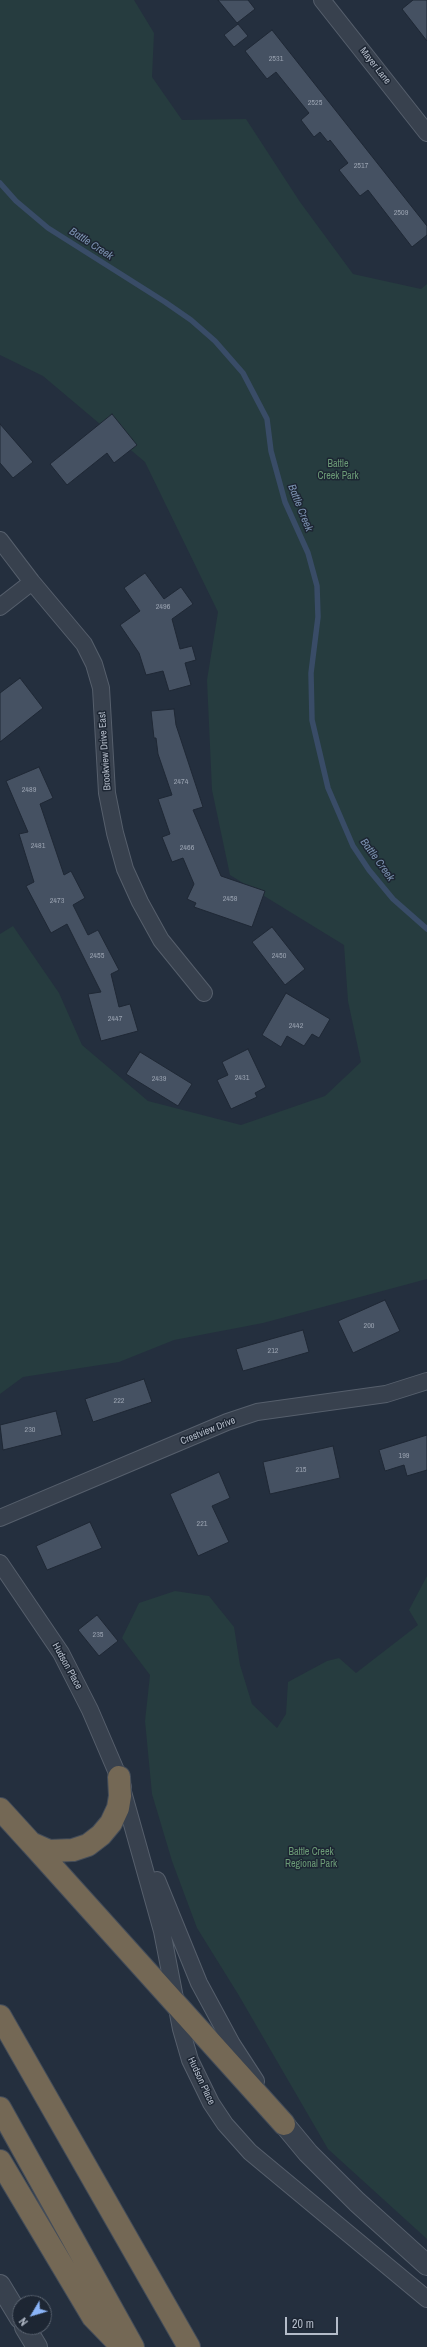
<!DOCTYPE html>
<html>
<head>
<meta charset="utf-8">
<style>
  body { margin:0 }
  #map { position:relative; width:427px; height:2347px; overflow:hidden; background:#242f3e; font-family:"Archivo Narrow",sans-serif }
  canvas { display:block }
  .north { position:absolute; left:12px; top:2295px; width:40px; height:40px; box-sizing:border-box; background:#1d2633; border:1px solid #59626f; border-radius:50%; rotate:232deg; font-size:11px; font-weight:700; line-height:16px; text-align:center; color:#b4bcc9 }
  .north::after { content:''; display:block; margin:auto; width:14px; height:18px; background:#8ab4f8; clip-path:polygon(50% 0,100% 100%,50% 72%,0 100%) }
  .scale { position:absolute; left:285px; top:2317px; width:53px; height:18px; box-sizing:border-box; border:2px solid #b4bcc9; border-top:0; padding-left:5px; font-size:12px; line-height:14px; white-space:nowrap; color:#b4bcc9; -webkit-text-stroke:3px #1d2633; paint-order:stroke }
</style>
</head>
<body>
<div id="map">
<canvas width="427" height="2347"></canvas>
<div class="north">N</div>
<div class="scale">20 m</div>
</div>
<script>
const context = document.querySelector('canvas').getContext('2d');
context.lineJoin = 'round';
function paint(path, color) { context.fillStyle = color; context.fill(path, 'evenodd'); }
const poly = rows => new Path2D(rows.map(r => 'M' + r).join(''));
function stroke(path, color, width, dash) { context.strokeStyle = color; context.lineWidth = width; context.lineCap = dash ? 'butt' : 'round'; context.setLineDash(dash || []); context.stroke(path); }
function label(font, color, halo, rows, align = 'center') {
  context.font = font + ' "Archivo Narrow",sans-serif'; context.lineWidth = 3; context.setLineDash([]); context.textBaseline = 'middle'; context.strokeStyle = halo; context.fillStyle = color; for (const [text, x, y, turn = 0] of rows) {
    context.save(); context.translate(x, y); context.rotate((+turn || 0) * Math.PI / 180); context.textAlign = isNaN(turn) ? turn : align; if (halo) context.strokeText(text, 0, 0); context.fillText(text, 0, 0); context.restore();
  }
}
const green = poly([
  [0,0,134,0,154,33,152,77,182,120,246,119,300,202,353,274,421,289,427,284,427,1279,263,1323,174,1340,119,1362,23,1377,0,1394,0,934,13,926,59,993,82,1045,148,1101,241,1125,325,1096,361,1062,348,1001,344,945,230,875,212,790,207,680,218,612,145,462,43,376,0,355],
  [427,1576,427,2239,328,2149,238,1994,197,1928,172,1861,152,1794,145,1721,150,1675,122,1638,139,1603,175,1591,209,1596,234,1627,240,1665,252,1704,277,1728,286,1714,288,1682,327,1661,339,1658,356,1673,418,1625,409,1610]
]);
const stream = poly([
  [0,183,16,201,48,228,165,302,191,320,215,341,243,373,267,419,271,451,285,502,308,553,317,586,318,617,311,673,312,720,328,788,353,846,369,870,393,899,427,929]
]);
const building = poly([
  [218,0,248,0,255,9,237,23,218,0],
  [413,0,427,0,427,41,402,9,413,0],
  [238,24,248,36,234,47,224,35,238,24],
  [272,30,427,226,427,235,412,247,368,190,360,196,339,170,348,163,330,140,328,142,320,132,314,137,301,120,309,113,276,72,267,79,245,51,272,30],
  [112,414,137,445,114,463,107,453,67,485,50,464,112,414],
  [0,424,33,462,13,478,0,463,0,424],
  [145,573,164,599,181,587,193,604,172,619,180,649,192,646,196,660,185,663,191,685,169,691,163,671,146,675,139,653,120,625,140,611,124,588,145,573],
  [20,678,43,708,0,742,0,693,20,678],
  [174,709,176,725,203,807,193,810,221,876,265,891,252,927,194,907,196,903,187,899,194,884,183,858,172,862,162,837,170,834,158,799,172,795,158,754,156,738,154,738,151,711,174,709],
  [39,767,53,798,40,804,64,875,71,871,85,898,73,905,88,935,98,930,119,970,111,974,119,1007,130,1004,138,1031,101,1041,88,994,101,992,67,924,51,933,26,886,34,882,19,834,28,832,6,781,39,767],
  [272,927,305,969,285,985,252,942,272,927],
  [286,993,330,1019,319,1038,312,1034,304,1046,287,1036,281,1047,262,1035,286,993],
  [248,1049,266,1087,255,1093,257,1097,231,1109,217,1080,228,1075,222,1062,248,1049],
  [140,1052,192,1084,178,1106,126,1074,140,1052],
  [385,1300,400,1331,353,1353,338,1321,385,1300],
  [303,1330,309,1352,243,1371,236,1349,303,1330],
  [144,1379,152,1402,93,1422,85,1399,144,1379],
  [56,1411,62,1435,3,1450,0,1425,56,1411],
  [427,1435,427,1470,407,1476,404,1465,385,1471,379,1450,427,1435],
  [333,1446,340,1478,270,1494,263,1462,333,1446],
  [219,1472,230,1498,212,1506,229,1542,198,1556,170,1494,219,1472],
  [90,1522,102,1548,47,1570,36,1546,90,1522],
  [97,1615,118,1641,99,1656,78,1630,97,1615]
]);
const minor = poly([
  [322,0,427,133],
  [0,540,32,582,84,644,94,664,101,688,107,793,115,833,125,869,140,902,161,940,204,993],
  [0,607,32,582],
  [0,1518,227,1422,257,1412,386,1394,427,1381],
  [0,1563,61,1653,90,1710,123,1787],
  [123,1792,162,1931,181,2029,190,2060,211,2103,225,2124,250,2152,427,2299],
  [157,1880,199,1983,232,2044,256,2081]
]);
const tertiary = poly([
  [284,2124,308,2153,357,2202,427,2265],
  [0,2285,20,2318],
  [25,2327,37,2347]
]);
const motorway = poly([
  [0,1809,31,1843,49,1851,73,1850,88,1845,101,1835,111,1823,118,1808,120,1796,119,1777],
  [31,1843,284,2124],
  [0,2016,189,2347],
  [0,2108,133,2347],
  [0,2161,93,2317,122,2347]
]);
const numberNames = [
  ["2531",276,59],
  ["2525",315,103],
  ["2517",361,166],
  ["2509",401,213],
  ["2496",163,607],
  ["2474",181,782],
  ["2489",29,790],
  ["2481",38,846],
  ["2466",187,848],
  ["2458",230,899],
  ["2473",57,901],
  ["2455",97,956],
  ["2450",279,956],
  ["2447",115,1019],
  ["2442",296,1026],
  ["2431",242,1078],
  ["2439",159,1079],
  ["200",369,1326],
  ["212",273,1351],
  ["222",119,1401],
  ["230",30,1430],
  ["199",404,1456],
  ["215",301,1470],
  ["221",202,1524],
  ["235",98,1635]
];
const streetNames = [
  ["Mayer Lane",375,66,52],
  ["Brookview Drive East",105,751,-94],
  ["Crestview Drive",208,1431,-22],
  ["Hudson Place",67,1666,61],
  ["Hudson Place",201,2081,65]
];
const parkNames = [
  ["Battle",338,464],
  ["Creek Park",338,476],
  ["Battle Creek",311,1852],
  ["Regional Park",311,1864]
];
const waterNames = [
  ["Battle Creek",91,244,33],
  ["Battle Creek",300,508,68],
  ["Battle Creek",377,860,54]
];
paint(green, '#263c3f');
stroke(stream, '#394c67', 5.5);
paint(building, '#455162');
stroke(building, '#1f2835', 1);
stroke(minor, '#565f6c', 18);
stroke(tertiary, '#565f6c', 22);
stroke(motorway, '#434c59', 24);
stroke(minor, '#38414e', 16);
stroke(tertiary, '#38414e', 20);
stroke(motorway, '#746855', 22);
label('8px', '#98a1af', null, numberNames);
label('10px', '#b4bcc9', '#1d2633', streetNames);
label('10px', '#6b9a76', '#1d2633', parkNames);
label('italic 11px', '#7c92b1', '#1d2633', waterNames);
</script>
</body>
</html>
